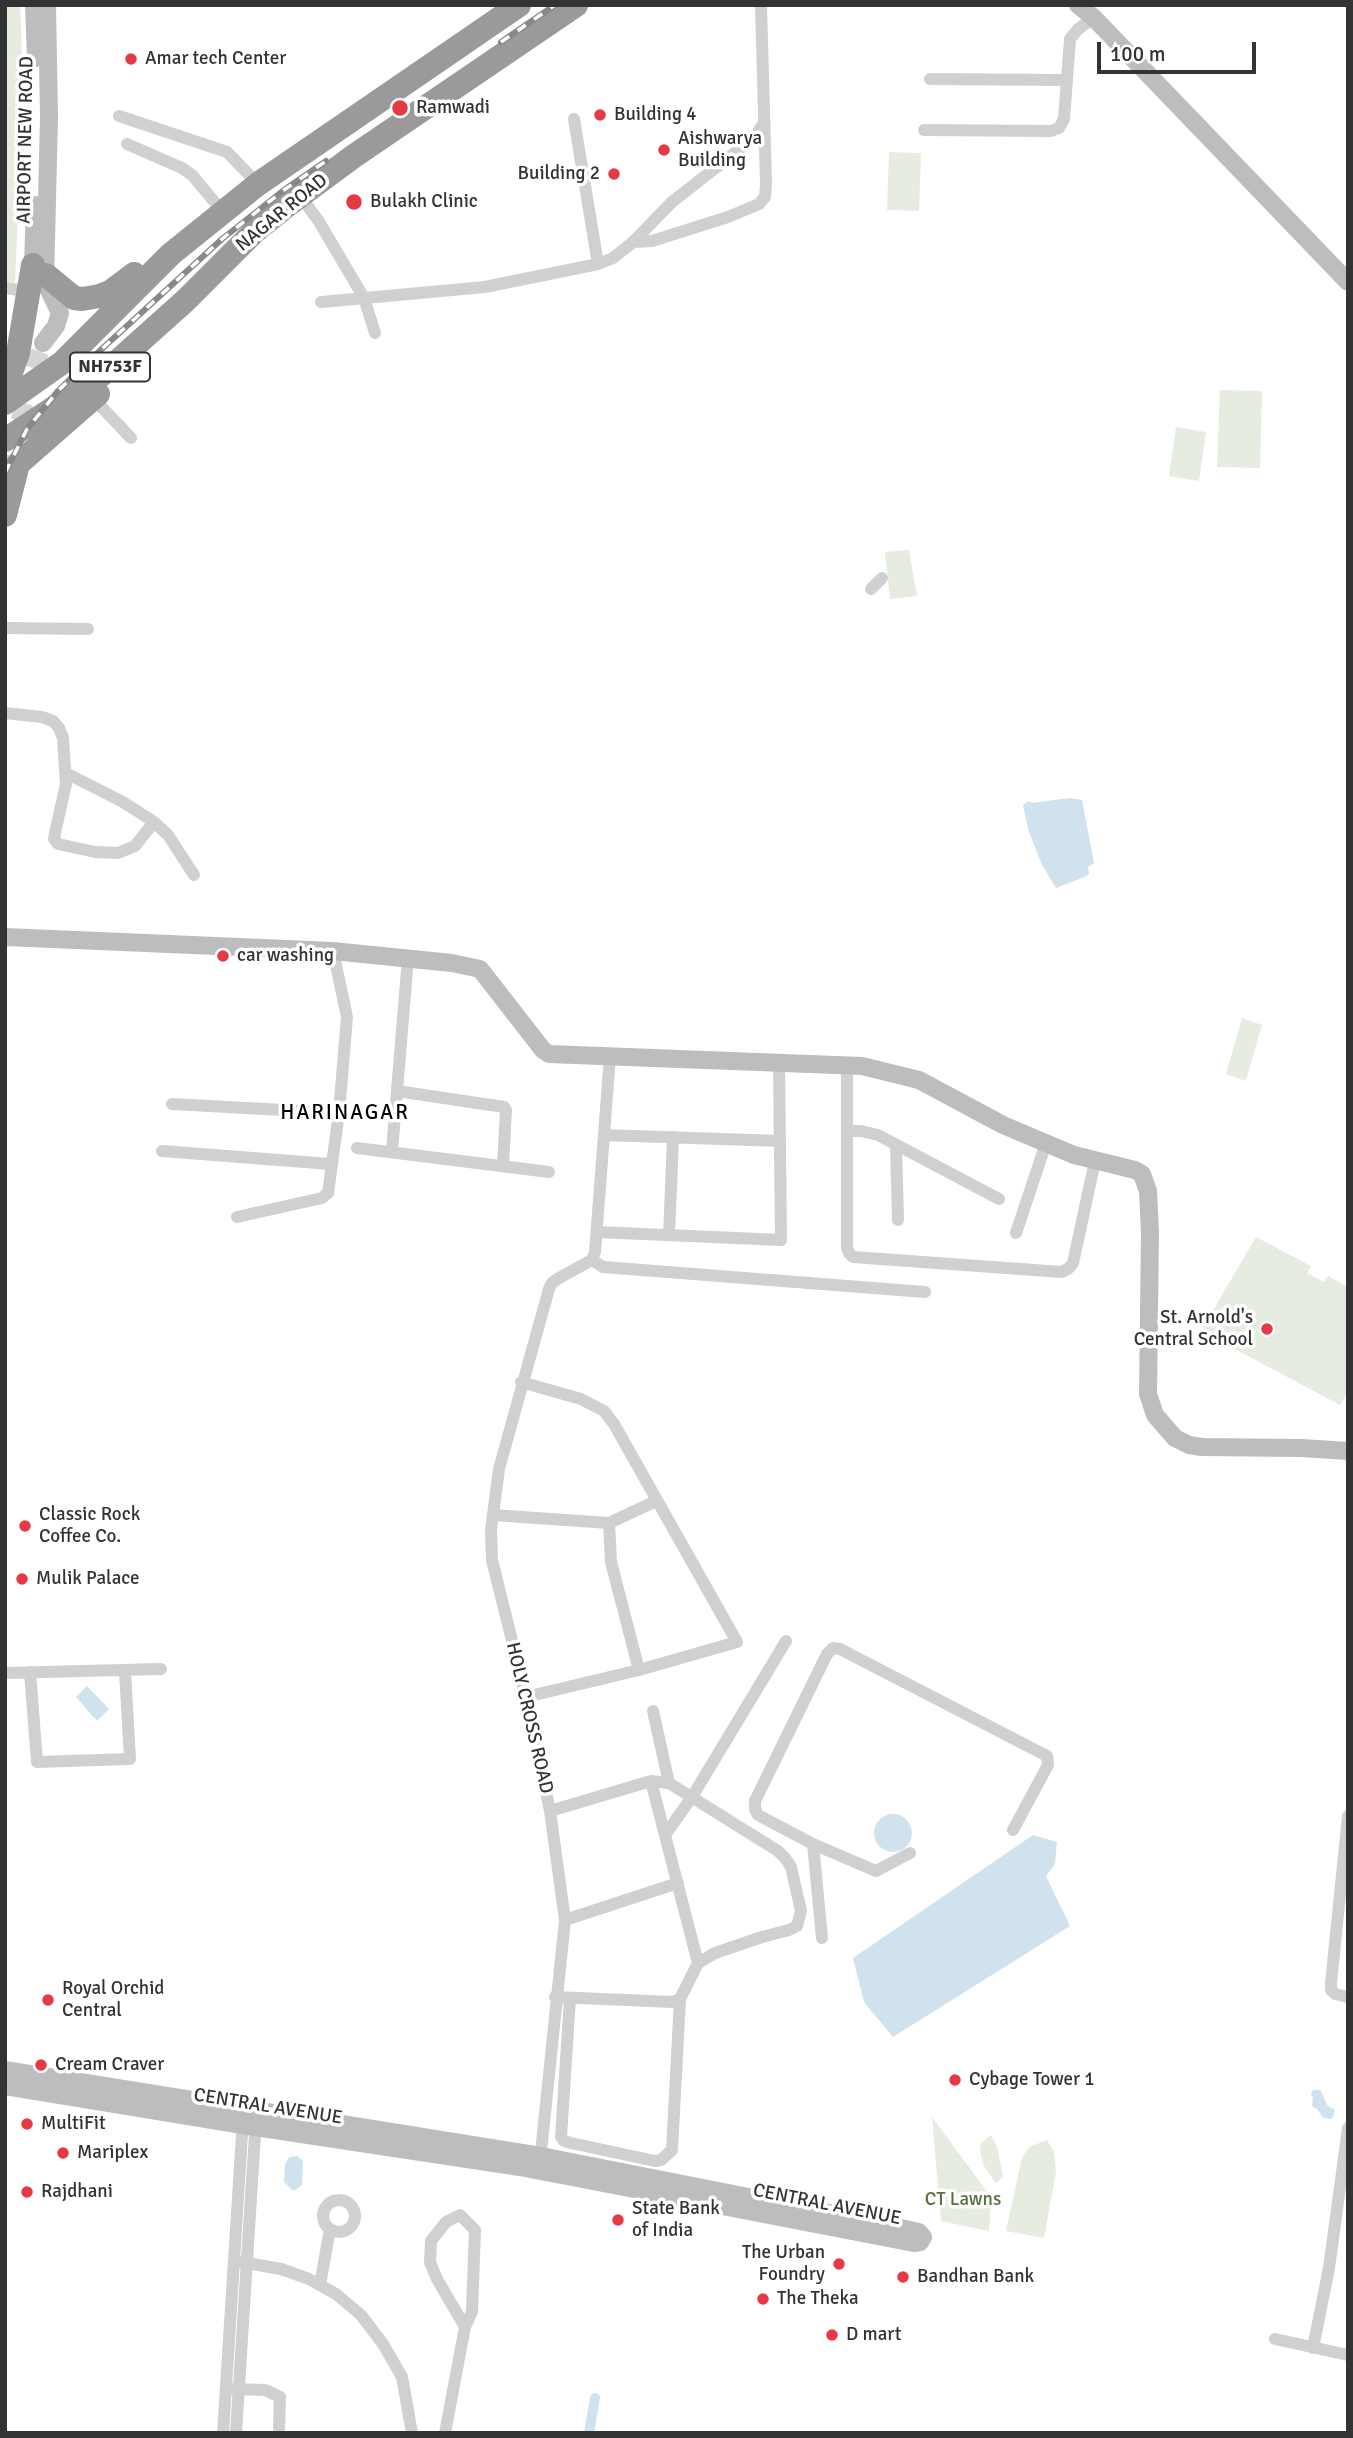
<!DOCTYPE html>
<html>
<head>
<meta charset="utf-8">
<style>
  body { margin:0 }
  #map { position:relative; width:1353px; height:2438px; overflow:hidden; background:#fff; font-family:Signika,sans-serif }
  canvas { display:block }
  .frame { position:absolute; inset:0; border:7px solid #333; pointer-events:none }
  .scale { position:absolute; left:1097px; top:42px; width:159px; height:32px; box-sizing:border-box; border:4px solid #333; border-top:0; padding-left:9px; font-size:21px; line-height:24px; white-space:nowrap; color:#333; -webkit-text-stroke:5px #fff; paint-order:stroke }
</style>
</head>
<body>
<div id="map">
<canvas width="1353" height="2438"></canvas>
<div class="frame"></div>
<div class="scale">100 m</div>
</div>
<script>
const context = document.querySelector('canvas').getContext('2d');
context.lineJoin = 'round';
function paint(path, color) { context.fillStyle = color; context.fill(path, 'evenodd'); }
const poly = rows => new Path2D(rows.map(r => 'M' + r).join(''));
function stroke(path, color, width, dash) { context.strokeStyle = color; context.lineWidth = width; context.lineCap = dash ? 'butt' : 'round'; context.setLineDash(dash || []); context.stroke(path); }
function label(font, color, halo, rows, align = 'center') {
  context.font = font + ' Signika,sans-serif'; context.lineWidth = 7; context.setLineDash([]); context.textBaseline = 'middle'; context.strokeStyle = halo; context.fillStyle = color; for (const [text, x, y, turn = 0] of rows) {
    context.save(); context.translate(x, y); context.rotate((+turn || 0) * Math.PI / 180); context.textAlign = isNaN(turn) ? turn : align; if (halo) context.strokeText(text, 0, 0); context.fillText(text, 0, 0); context.restore();
  }
}
const green = poly([
  [5,5,20,5,24,106,24,159,18,212,15,282,5,287],
  [889,152,921,153,919,211,887,210],
  [1220,390,1262,391,1260,468,1217,467],
  [1176,427,1206,432,1199,481,1169,476],
  [909,550,917,596,890,599,885,552],
  [1242,1018,1262,1025,1246,1081,1226,1074],
  [1256,1237,1311,1266,1307,1273,1324,1282,1328,1276,1348,1287,1348,1392,1340,1405,1201,1331],
  [932,2117,991,2197,989,2231,941,2221],
  [991,2135,997,2147,1003,2176,996,2184,984,2166,981,2156,980,2144],
  [1047,2140,1054,2152,1056,2172,1044,2238,1006,2231,1022,2158,1029,2147]
]);
const water = poly([
  [1070,798,1082,800,1094,863,1088,867,1089,873,1087,876,1056,888,1042,865,1029,832,1023,805,1028,801,1032,803],
  [87,1686,109,1709,97,1721,76,1697],
  '874 1833a19 19 0 1 1 38 0a19 19 0 1 1-38 0Z',
  [1033,1835,1057,1842,1055,1864,1046,1876,1070,1926,893,2037,864,2002,853,1958],
  [1317,2089,1321,2091,1327,2105,1335,2110,1332,2119,1323,2118,1318,2110,1312,2106,1313,2097,1311,2095,1312,2091],
  [297,2156,303,2161,302,2185,296,2190,292,2190,284,2182,285,2165,289,2157]
]);
const canal = poly([
  [589,2433,595,2398]
]);
const secondaryTunnel = poly([
  [7,473,30,379,43,343]
]);
const street = poly([
  [930,79,1066,80],
  [119,116,227,152,258,184],
  [574,119,598,264],
  [924,130,1051,131,1059,128,1064,119,1070,39,1078,29,1094,18],
  [127,144,182,168,192,175,223,212],
  [300,196,318,220,364,298,375,333],
  [633,242,672,202,755,137,763,124],
  [5,288,27,291],
  [321,302,485,287,598,264,613,258,633,242,652,241,728,217,759,204,765,197,766,183,761,5],
  [90,395,131,438],
  [871,589,882,578],
  [5,628,88,629],
  [5,713,42,717,53,721,59,728,63,738,66,784,55,833,54,839,58,844,95,852,118,853,135,846,154,822],
  [66,773,123,802,154,822,168,835,194,875],
  [847,1065,847,1247,849,1253,853,1257,1062,1272,1069,1268,1073,1263,1095,1161],
  [397,1091,504,1107,506,1110,503,1165],
  [172,1104,339,1113],
  [847,1131,861,1131,878,1135,999,1199],
  [604,1135,780,1141],
  [896,1145,898,1220],
  [357,1148,549,1172],
  [162,1151,330,1164],
  [392,1151,408,958],
  [237,1217,322,1198,328,1193,339,1113,347,1017,333,951],
  [597,1232,781,1240,779,1061],
  [1016,1233,1046,1143],
  [669,1235,673,1137],
  [592,1260,603,1267,925,1292],
  [521,1382,581,1399,604,1411,614,1424,737,1642,639,1670,526,1697],
  [493,1515,609,1523,656,1501],
  [609,1523,611,1562,639,1670],
  [30,1672,37,1762,130,1759,125,1671],
  [5,1673,161,1669],
  [653,1711,669,1783],
  [651,1781,698,1963],
  [550,1811,651,1781,669,1783,778,1851,785,1858,791,1867,801,1911,797,1926,789,1930,762,1937,715,1953,698,1963,680,1999,673,2002,555,1997],
  [1348,1816,1331,1983,1331,1990,1335,1994,1348,1997],
  [665,1835,692,1797,786,1641],
  [813,1844,822,1938],
  [910,1853,876,1871,813,1844,758,1815,755,1809,755,1801,827,1654,833,1648,840,1649,1047,1756,1048,1765,1013,1830],
  [565,1920,678,1883],
  [570,1998,561,2137,564,2141,571,2143,655,2161,661,2160,672,2150,680,1999],
  [540,2162,565,1920,550,1811,526,1697,492,1560,491,1530,499,1469,549,1289,552,1283,559,1278,592,1260,595,1252,610,1056],
  '323 2216a16 16 0 1 1 32 0a16 16 0 1 1-32 0Z',
  [241,2262,281,2269,309,2279,336,2294,361,2315,383,2344,402,2377,412,2433],
  [320,2285,330,2229],
  [1275,2339,1348,2355],
  [1313,2348,1329,2268,1348,2128],
  [233,2389,265,2390,280,2397,279,2428],
  [223,2433,243,2119],
  [236,2433,256,2119],
  [445,2433,465,2327,472,2312,475,2230,460,2215,446,2222,431,2241,430,2262,437,2279,465,2327]
]);
const secondary = poly([
  [34,5,36,58],
  [1078,5,1094,18,1348,282],
  [35,205,33,265,35,274],
  [43,343,56,326,60,313,45,282,49,117,47,5],
  [5,937,333,951,452,963,480,969,543,1050,549,1054,862,1066,919,1080,1003,1125,1074,1155,1135,1170,1142,1174,1148,1191,1150,1232,1148,1394,1155,1415,1175,1438,1189,1445,1202,1447,1301,1448,1348,1451],
  [5,2070,541,2156,860,2219,919,2232,923,2237,920,2242,914,2243,520,2167,255,2127,5,2086]
]);
const highway = poly([
  [46,275,74,298,82,299,100,296,110,292,134,274],
  [5,389,18,353,33,265],
  [5,403,63,362,171,254,258,184,519,5],
  [5,440,84,388,109,369,186,300,253,233,289,204,354,156,576,5],
  [5,515,18,464,98,394]
]);
const rail = poly([
  [501,42,555,5],
  [5,473,27,429,58,391,81,368,222,239,284,190,326,161]
]);
const markers = [
  [131,59,7,"#e63946"],
  [400,108,9,"#e63946"],
  [600,115,7,"#e63946"],
  [664,150,7,"#e63946"],
  [614,174,7,"#e63946"],
  [354,202,9,"#e63946"],
  [223,956,7,"#e63946"],
  [1267,1329,7,"#e63946"],
  [25,1526,7,"#e63946"],
  [22,1579,7,"#e63946"],
  [48,2000,7,"#e63946"],
  [41,2065,7,"#e63946"],
  [955,2080,7,"#e63946"],
  [27,2124,7,"#e63946"],
  [63,2153,7,"#e63946"],
  [27,2192,7,"#e63946"],
  [618,2220,7,"#e63946"],
  [839,2264,7,"#e63946"],
  [903,2277,7,"#e63946"],
  [763,2299,7,"#e63946"],
  [832,2335,7,"#e63946"]
];
const shields = [
  [110,367,80]
];
const shieldNames = [
  ["NH753F",110,367]
];
const poiNames = [
  ["Amar tech Center",145,59],
  ["Ramwadi",416,108],
  ["Building 4",614,115],
  ["Aishwarya",678,139],
  ["Building",678,161],
  ["Building 2",600,174,"right"],
  ["Bulakh Clinic",370,202],
  ["car washing",237,956],
  ["St. Arnold's",1253,1318,"right"],
  ["Central School",1253,1340,"right"],
  ["Classic Rock",39,1515],
  ["Coffee Co.",39,1537],
  ["Mulik Palace",36,1579],
  ["Royal Orchid",62,1989],
  ["Central",62,2011],
  ["Cream Craver",55,2065],
  ["Cybage Tower 1",969,2080],
  ["MultiFit",41,2124],
  ["Mariplex",77,2153],
  ["Rajdhani",41,2192],
  ["State Bank",632,2209],
  ["of India",632,2231],
  ["The Urban",825,2253,"right"],
  ["Foundry",825,2275,"right"],
  ["Bandhan Bank",917,2277],
  ["The Theka",777,2299],
  ["D mart",846,2335]
];
const streetNames = [
  ["AIRPORT NEW ROAD",26,140,-89],
  ["NAGAR ROAD",282,213,-39],
  ["HOLY CROSS ROAD",529,1718,77],
  ["CENTRAL AVENUE",268,2107,9],
  ["CENTRAL AVENUE",827,2205,11]
];
const parkNames = [
  ["CT Lawns",963,2200]
];
const neighbourhoodNames = [
  ["HARINAGAR",345,1113]
];
paint(green, '#e6ecdf');
paint(water, '#cfe2ee');
stroke(canal, '#cfe2ee', 10);
stroke(secondaryTunnel, '#d6d6d6', 18, [18, 9]);
stroke(street, '#d0d0d0', 12);
stroke(secondary, '#bdbdbd', 18);
stroke(highway, '#9a9a9a', 24);
stroke(rail, '#888', 6);
stroke(rail, '#fff', 3.5, [10]);
for (const [x, y, r, color] of markers) { const dot = new Path2D(); dot.arc(x, y, r, 0, 2 * Math.PI); context.fillStyle = color; context.fill(dot); stroke(dot, '#fff', 2.5); }
for (const [x, y, w] of shields) { const box = new Path2D(); box.roundRect(x - w / 2, y - 14.5, w, 29, 5); context.fillStyle = '#fff'; context.fill(box); stroke(box, '#333', 2); }
label('bold 18px', '#333', null, shieldNames);
label('19px', '#333', '#fff', poiNames, 'left');
label('19px', '#333', '#fff', streetNames);
label('19px', '#56703f', '#fff', parkNames);
context.letterSpacing = '2px';
label('21px', '#000', '#fff', neighbourhoodNames);
context.letterSpacing = '0px';
</script>
</body>
</html>
